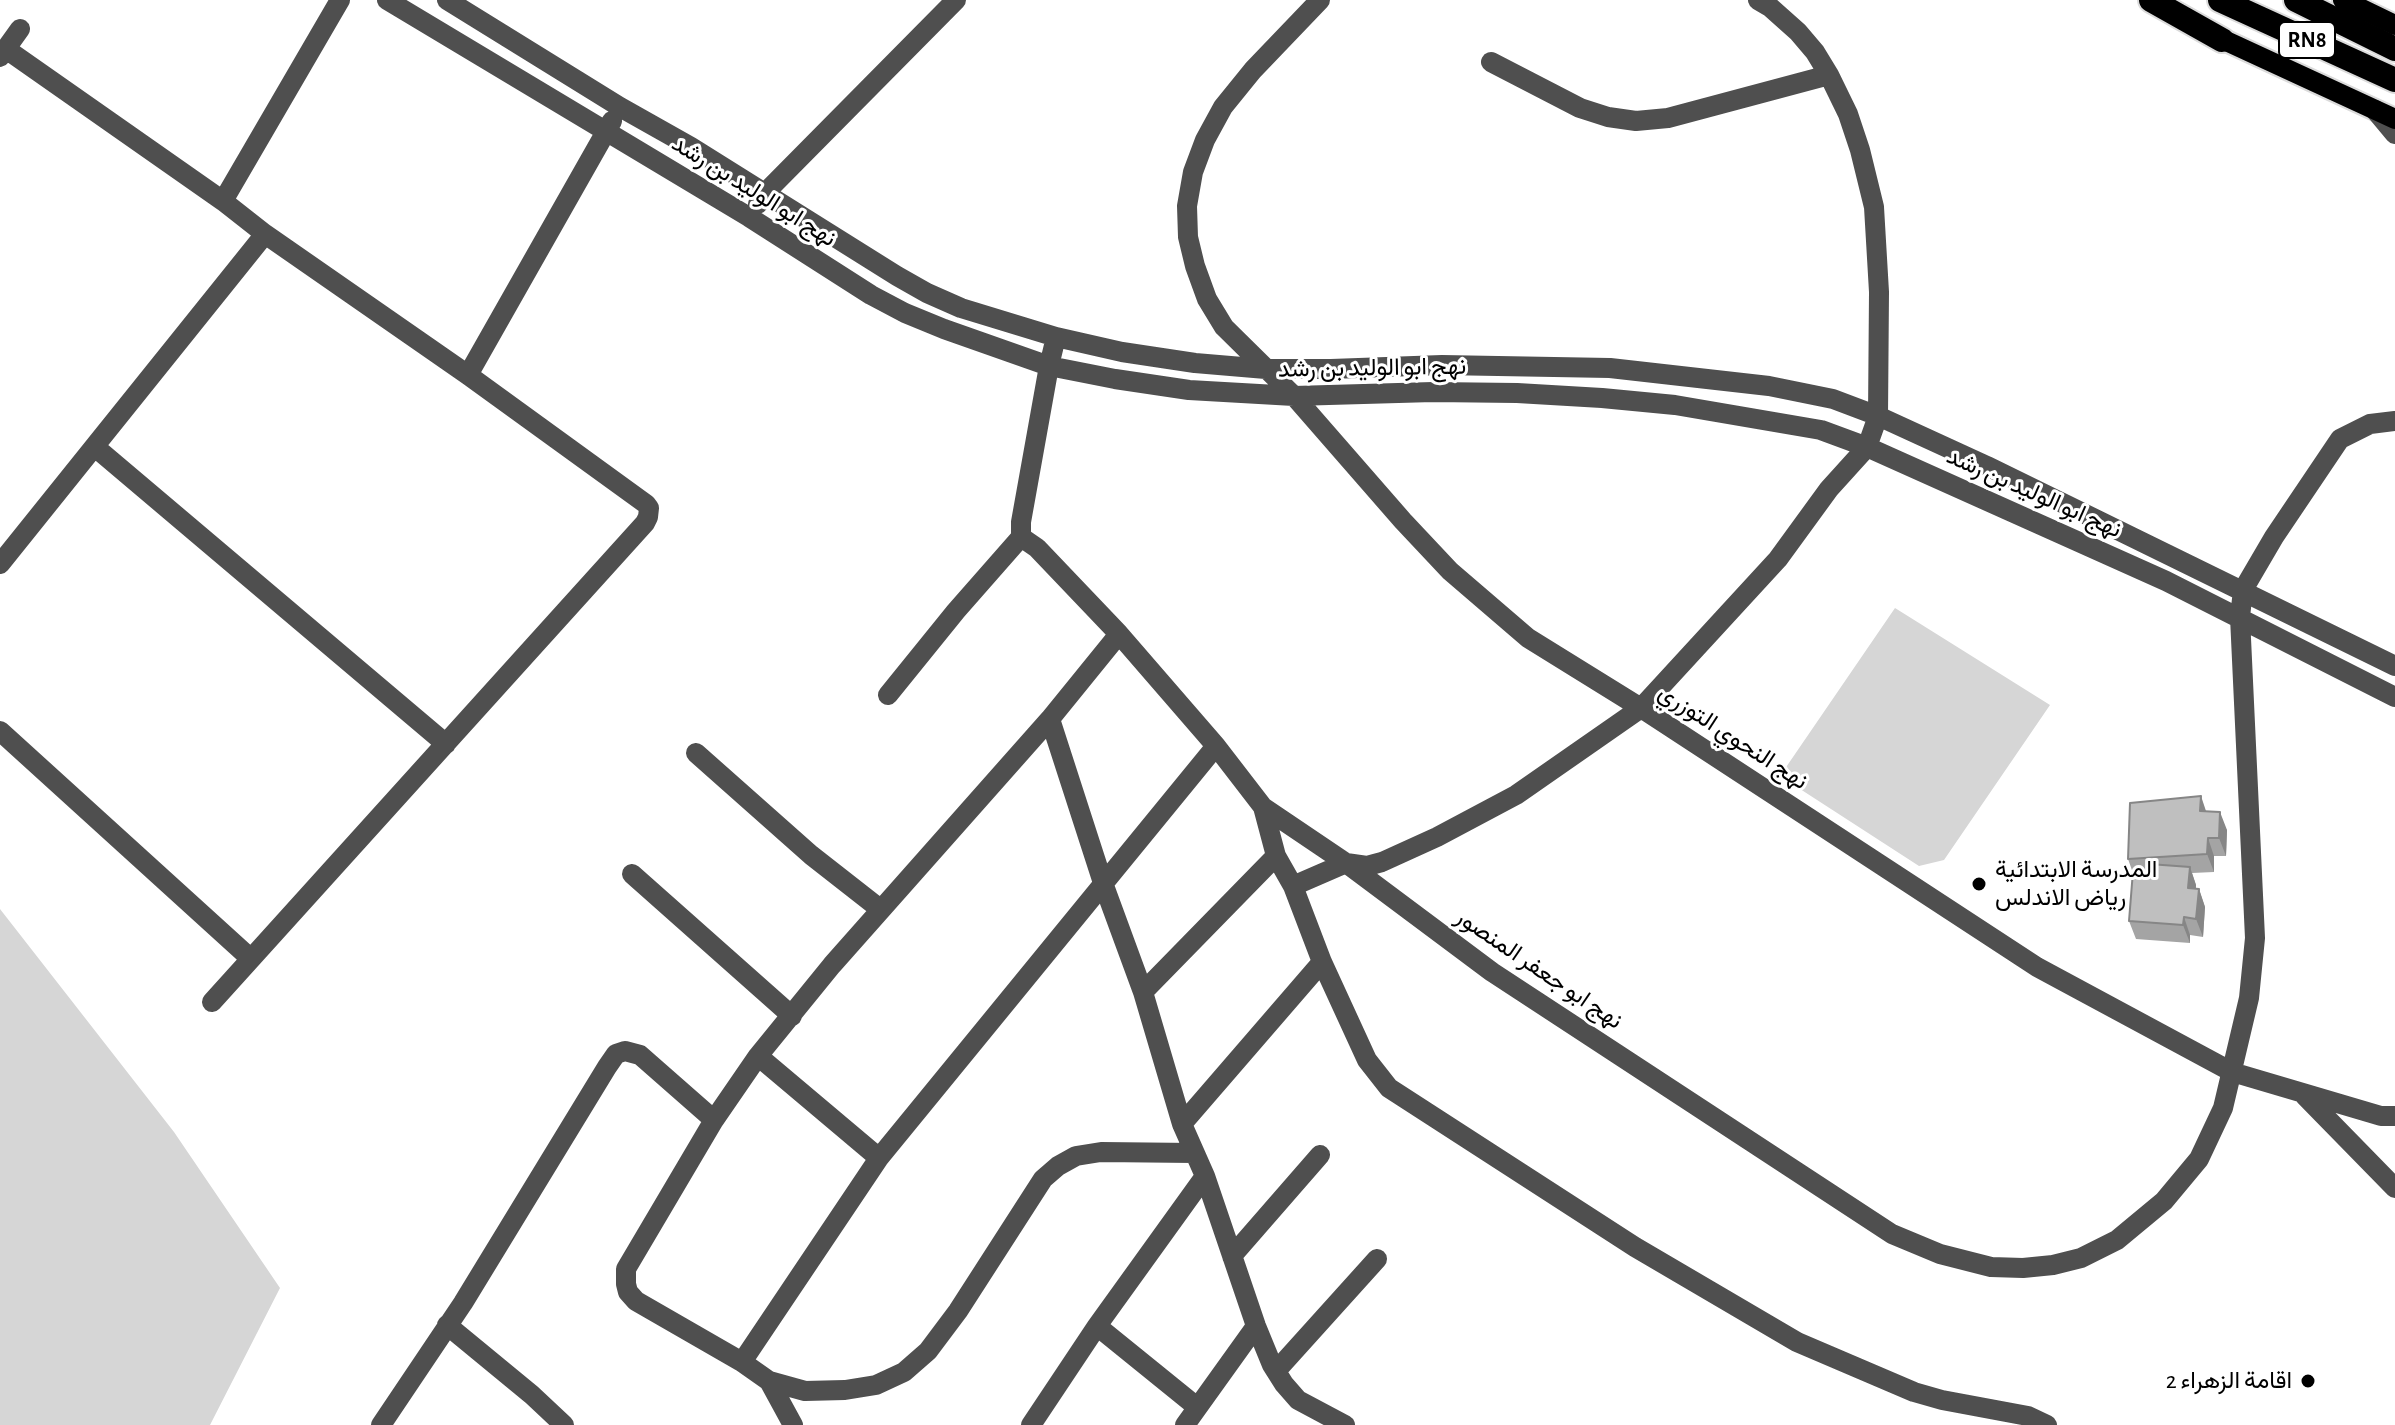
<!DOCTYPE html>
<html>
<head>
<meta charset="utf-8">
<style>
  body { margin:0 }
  canvas { display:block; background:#fff }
</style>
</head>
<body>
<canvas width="2395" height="1425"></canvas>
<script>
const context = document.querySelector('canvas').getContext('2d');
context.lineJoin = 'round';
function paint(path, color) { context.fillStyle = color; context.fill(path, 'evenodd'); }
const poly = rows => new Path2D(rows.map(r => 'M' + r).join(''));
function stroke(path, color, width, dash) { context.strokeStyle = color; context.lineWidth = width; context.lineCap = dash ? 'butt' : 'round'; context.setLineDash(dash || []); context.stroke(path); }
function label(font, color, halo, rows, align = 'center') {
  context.font = font + ' "Alegreya Sans",Vazirmatn,sans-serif'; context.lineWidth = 6; context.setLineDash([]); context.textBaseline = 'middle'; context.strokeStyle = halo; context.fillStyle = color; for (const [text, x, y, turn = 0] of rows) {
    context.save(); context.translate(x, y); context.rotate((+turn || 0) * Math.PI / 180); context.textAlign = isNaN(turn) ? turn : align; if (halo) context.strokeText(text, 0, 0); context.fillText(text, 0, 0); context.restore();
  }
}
const green = poly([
  [1895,608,2050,705,1944,860,1919,866,1780,776],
  [0,909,174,1132,280,1288,210,1425,0,1425]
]);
const minor = poly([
  [387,0,749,217,871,295,905,313,944,329,1049,366,1115,379,1189,390,1294,396,1433,392,1517,393,1602,398,1675,405,1821,430,1867,447,2166,581,2395,697],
  [447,0,620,107,691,147,897,276,927,293,961,308,1056,337,1122,352,1195,363,1266,369,1331,369,1442,365,1610,368,1769,386,1833,399,1878,416,1987,466,2395,666],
  [1320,0,1253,70,1223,107,1205,140,1193,172,1187,206,1188,237,1195,266,1207,299,1224,327,1294,396,1403,521,1450,571,1528,638,1641,708,2037,967,2232,1072,2381,1116,2395,1116],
  [6,49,223,201,265,234,468,375,646,504,649,508,648,517,645,523,212,1002],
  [0,57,20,29],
  [1491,62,1580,108,1608,117,1636,121,1668,118,1829,75],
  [2375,110,2395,134],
  [223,201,340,0],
  [758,204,765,193,956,0],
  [1056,337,1049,366,1021,522,1021,537,1037,548,1119,634,1216,746,1263,807,1346,863,1492,972,1892,1234,1940,1254,1991,1267,2023,1268,2053,1265,2081,1258,2117,1240,2164,1201,2199,1159,2223,1108,2249,998,2255,938,2240,617,2243,590,2274,537,2340,439,2370,424,2395,421],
  [468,375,612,121],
  [95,447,446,744],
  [0,564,265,234],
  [1119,634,1050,719,832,965,758,1056,714,1120,626,1269,626,1284,628,1292,636,1301,742,1362,769,1381,805,1391,845,1390,876,1385,904,1372,928,1351,958,1311,1043,1179,1058,1166,1076,1156,1101,1152,1194,1153],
  [888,695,956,611,1021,537],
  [1050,719,1103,883,1143,992,1182,1124,1205,1176,1256,1326,1272,1365,1284,1384,1298,1400,1345,1425],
  [0,731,250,958],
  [696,753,811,855,880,909],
  [1276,856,1293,886,1322,962,1367,1060,1389,1088,1635,1247,1797,1342,1914,1392,1942,1400,2028,1416,2047,1425],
  [632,874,792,1016],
  [1293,886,1346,863,1367,866,1382,862,1437,837,1516,795,1641,708,1778,559,1829,489,1867,447,1878,416,1879,292,1874,207,1860,150,1848,114,1829,75,1815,52,1798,32,1770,7,1758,0],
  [1143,992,1276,856,1263,807],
  [758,1056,879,1158],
  [2305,1096,2395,1188],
  [1182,1124,1322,962],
  [1232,1256,1320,1155],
  [447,1325,532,1395,564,1425],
  [1097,1326,1197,1407],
  [742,1362,879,1158,1216,746],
  [1276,1371,1377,1259],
  [769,1381,793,1425],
  [381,1425,463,1303,607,1067,616,1054,625,1051,640,1055,714,1120],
  [1031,1425,1097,1326,1205,1176],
  [1185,1425,1256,1326]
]);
const major = poly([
  [2343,0,2395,25],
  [2211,34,2395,119]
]);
const highway = poly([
  [2151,0,2222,40],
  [2220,0,2395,80],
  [2296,0,2395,49]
]);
const wall = poly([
  [2206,811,2227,830,2226,856,2214,856,2214,872,2192,873,2196,885,2196,888,2199,889,2205,907,2203,937,2190,935,2190,943,2136,939,2129,921,2133,873,2128,859]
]);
const shadedWall = poly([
  [2201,796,2207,814,2200,811],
  [2220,812,2227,830,2226,856,2219,838],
  [2208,838,2214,856,2214,872,2207,854],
  [2190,867,2196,885,2195,906,2188,888],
  [2199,889,2205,907,2203,937,2196,919],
  [2184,917,2190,935,2190,943,2183,925]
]);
const building = poly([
  [2201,796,2200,811,2220,812,2219,838,2208,838,2207,854,2128,859,2130,803,2201,796],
  [2149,864,2190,867,2188,888,2199,889,2196,919,2184,917,2183,925,2129,921,2133,871,2148,872,2149,864]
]);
const markers = [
  [1979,884,8,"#000"],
  [2308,1381,8,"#000"]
];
const shields = [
  [2307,40,56]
];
const shieldNames = [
  ["RN8",2307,40]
];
const streetNames = [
  ["نهج ابو الوليد بن رشد",754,191,32],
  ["نهج ابو الوليد بن رشد",1372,368,-1],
  ["نهج ابو الوليد بن رشد",2034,493,24],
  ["نهج النحوي التوزري",1733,737,33],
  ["نهج ابو جعفر المنصور",1539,969,34]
];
const poiNames = [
  ["المدرسة الابتدائية",1995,870],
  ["رياض الاندلس",1995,898],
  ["اقامة الزهراء 2",2292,1381,"right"]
];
paint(green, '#d6d6d6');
stroke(major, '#dbdbdb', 24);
stroke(highway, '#dbdbdb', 28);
stroke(minor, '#4f4f4f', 20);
stroke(major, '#000', 20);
stroke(highway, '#000', 24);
paint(wall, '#a4a4a4');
paint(shadedWall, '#868686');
paint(building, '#bfbfbf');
stroke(building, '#868686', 2);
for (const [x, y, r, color] of markers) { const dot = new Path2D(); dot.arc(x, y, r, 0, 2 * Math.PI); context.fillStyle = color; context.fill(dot); stroke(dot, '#fff', 3); }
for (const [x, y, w] of shields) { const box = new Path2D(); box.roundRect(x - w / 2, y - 18, w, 36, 6); context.fillStyle = '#fff'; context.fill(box); stroke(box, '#000', 2); }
label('bold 22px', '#000', null, shieldNames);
label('24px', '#000', '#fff', streetNames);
label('24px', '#000', '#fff', poiNames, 'left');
</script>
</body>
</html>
